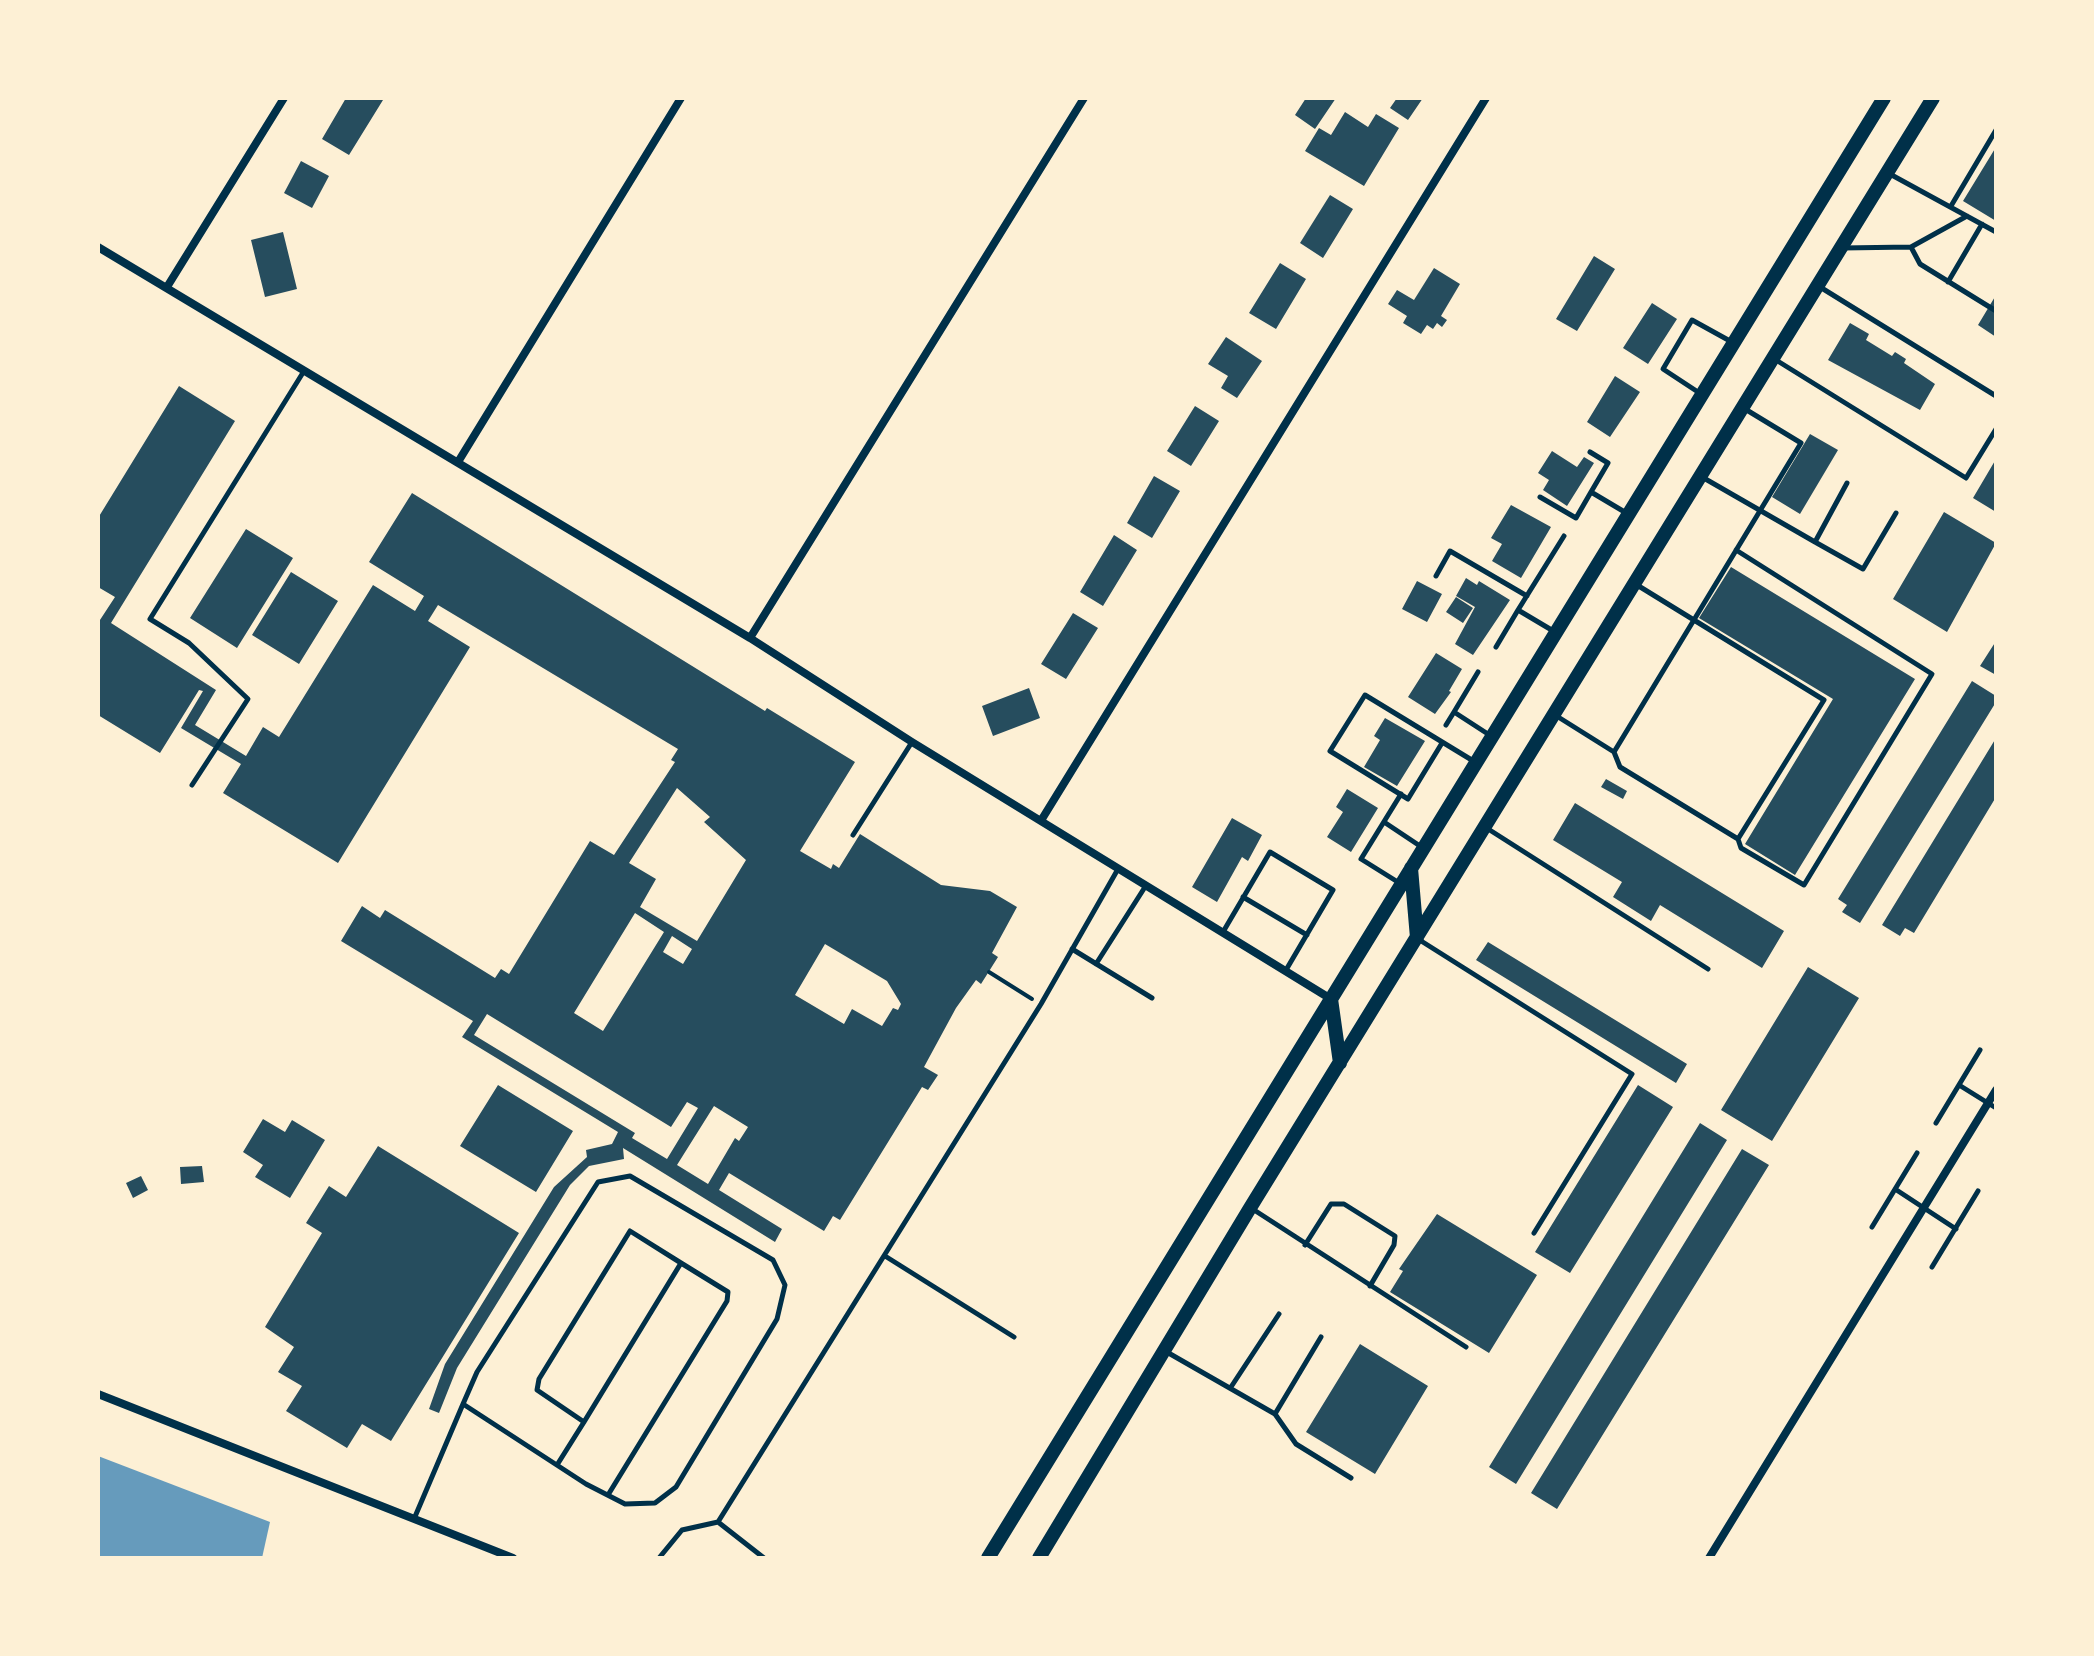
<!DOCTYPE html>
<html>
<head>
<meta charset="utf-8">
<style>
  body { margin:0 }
  #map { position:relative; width:2094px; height:1656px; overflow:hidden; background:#fdf0d5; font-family:"Space Grotesk",sans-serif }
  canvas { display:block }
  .frame { position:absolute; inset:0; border:100px solid #fdf0d5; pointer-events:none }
</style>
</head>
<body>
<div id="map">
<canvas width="2094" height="1656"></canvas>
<div class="frame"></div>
</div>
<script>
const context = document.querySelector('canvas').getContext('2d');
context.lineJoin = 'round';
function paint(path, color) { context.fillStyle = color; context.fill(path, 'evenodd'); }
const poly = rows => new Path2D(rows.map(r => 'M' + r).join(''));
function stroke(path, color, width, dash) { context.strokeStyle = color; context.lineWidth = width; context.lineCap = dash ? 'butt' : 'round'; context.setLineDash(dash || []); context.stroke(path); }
const water = poly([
  [98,1456,270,1522,262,1558,98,1558]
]);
const building = poly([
  [346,98,383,100,349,155,322,139],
  [1306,98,1336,98,1315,129,1295,115],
  [1397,98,1423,98,1408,120,1390,108],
  [1345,112,1368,127,1376,114,1399,128,1364,186,1305,151,1319,128,1331,135],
  [1996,147,1996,221,1963,201],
  [301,161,329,176,312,208,284,193],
  [1330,195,1353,209,1323,258,1300,243],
  [283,232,297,289,265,297,251,240],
  [1594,256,1615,269,1577,331,1556,319],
  [1280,263,1306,279,1276,329,1249,313],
  [1434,268,1460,284,1441,316,1447,320,1442,327,1437,323,1433,329,1427,325,1421,334,1403,323,1407,316,1388,304,1397,290,1414,300],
  [1996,295,1996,337,1978,325],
  [1652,303,1677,319,1648,364,1623,348],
  [1850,323,1869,334,1866,340,1892,356,1895,352,1906,359,1904,363,1935,384,1920,410,1828,360],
  [1226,337,1262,361,1237,398,1221,388,1228,376,1208,364],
  [1615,376,1640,392,1610,437,1587,422],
  [179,386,235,421,111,623,216,690,195,725,246,756,263,727,279,737,373,585,415,611,424,596,369,562,412,493,765,711,767,708,855,762,800,851,831,869,833,864,839,868,860,834,941,885,990,891,1017,907,992,953,998,957,981,984,976,980,956,1008,924,1067,938,1075,928,1090,922,1087,840,1220,833,1216,824,1231,729,1173,719,1190,782,1229,775,1242,623,1148,624,1159,589,1166,570,1185,457,1368,439,1413,429,1409,445,1364,554,1187,587,1157,586,1150,612,1144,618,1132,462,1037,473,1021,341,941,362,906,380,918,385,910,495,978,501,969,509,974,590,841,614,855,675,762,671,760,678,749,438,605,428,621,470,647,338,863,223,793,241,764,181,728,203,691,199,690,160,753,98,715,98,623,115,597,98,587,98,518],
  [677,788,710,817,704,822,746,860,697,941,640,907,656,879,629,863],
  [635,913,664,932,603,1031,574,1013],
  [672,936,692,949,683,964,663,952],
  [825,944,887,981,901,1004,898,1010,893,1008,882,1026,852,1009,844,1024,795,995],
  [487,1014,671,1127,687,1102,698,1108,667,1159,632,1138,635,1133,474,1035],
  [714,1106,748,1127,739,1141,735,1138,708,1184,677,1165],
  [1195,406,1219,421,1191,466,1167,451],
  [1810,434,1838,450,1800,514,1772,497],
  [1552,451,1577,467,1584,457,1594,463,1567,506,1543,490,1549,480,1538,473],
  [1996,459,1996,512,1973,498],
  [1154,476,1180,491,1152,538,1127,523],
  [1511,505,1551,527,1521,578,1492,561,1502,544,1491,538],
  [1944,512,1996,543,1947,632,1893,599],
  [246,529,293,558,237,648,190,618],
  [1114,535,1137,550,1103,606,1080,592],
  [1731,567,1915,679,1795,875,1745,844,1833,699,1699,618],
  [291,572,338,601,299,664,252,635],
  [1466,578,1477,585,1479,581,1510,600,1473,655,1455,644,1475,607,1456,596],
  [1417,581,1442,594,1427,622,1402,609],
  [1456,597,1473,608,1463,623,1446,612],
  [1073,613,1098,628,1066,679,1041,664],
  [1996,641,1996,675,1980,666],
  [1436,653,1462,669,1449,691,1451,692,1435,714,1408,697],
  [1972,681,1996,696,1996,702,1860,923,1842,912,1847,905,1838,899],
  [1029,688,1040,718,993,736,982,706],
  [1385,718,1425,741,1397,786,1364,767,1380,740,1374,736],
  [1996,738,1996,797,1914,933,1905,928,1900,936,1882,925],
  [1606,779,1627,791,1623,799,1601,787],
  [1347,789,1378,808,1351,852,1327,837,1343,812,1336,807],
  [1575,803,1784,931,1762,968,1660,905,1651,921,1613,897,1622,882,1553,840],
  [1232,818,1262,835,1248,861,1242,857,1217,902,1192,887],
  [1488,942,1687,1064,1676,1083,1476,960],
  [1808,967,1859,998,1772,1141,1721,1110],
  [498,1085,573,1131,536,1192,460,1146],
  [1638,1085,1673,1107,1570,1273,1535,1252],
  [263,1119,285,1132,292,1120,325,1140,290,1198,255,1177,263,1165,243,1152],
  [1700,1123,1727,1140,1516,1484,1489,1467],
  [378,1146,519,1233,391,1441,362,1424,347,1448,286,1411,302,1386,278,1372,294,1347,265,1327,322,1233,306,1223,329,1186,346,1197],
  [1742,1149,1769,1165,1557,1509,1531,1493],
  [202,1166,204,1182,181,1184,180,1167],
  [141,1176,148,1190,133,1198,126,1183],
  [1437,1214,1537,1275,1489,1353,1390,1292,1403,1271,1399,1269],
  [1360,1344,1428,1386,1375,1474,1306,1432]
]);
const path = poly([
  [989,972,1032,999]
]);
const service = poly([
  [1888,173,1996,232],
  [1951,206,1996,130],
  [1911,247,1920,264,1996,311],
  [1842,248,1911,247,1967,216],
  [1948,282,1982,224],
  [1820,287,1996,396],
  [1776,360,1966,478,1996,429],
  [1701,394,1663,369,1692,320,1730,341],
  [1590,452,1608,463,1591,492],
  [1702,477,1815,542,1847,483],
  [1540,497,1576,518,1591,492,1628,514],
  [1815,542,1863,569,1896,513],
  [1436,576,1450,551,1527,596],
  [1637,585,1824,700,1738,839],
  [1518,610,1564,536],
  [1496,647,1518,610,1555,632],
  [1478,672,1454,712,1491,736],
  [1555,715,1614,752,1620,767,1738,839,1741,848,1804,885,1932,674,1736,550],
  [1446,725,1454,712],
  [1442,743,1408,799,1330,751,1365,695,1475,762],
  [1614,752,1801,443,1745,409],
  [192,785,248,699,189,643,150,619,304,371],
  [1384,822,1423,848],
  [1485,827,1708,969],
  [853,835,912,742],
  [1401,884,1361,859,1401,794],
  [1243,897,1307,935],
  [1223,932,1270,852,1333,890,1286,970],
  [1418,939,1632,1074,1534,1233],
  [1072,949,1152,998],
  [1096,964,1145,887],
  [1959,1085,1996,1108],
  [1936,1123,1980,1050],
  [1895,1189,1956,1229],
  [1251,1208,1466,1347],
  [1872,1227,1917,1153],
  [1305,1245,1331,1204,1344,1204,1395,1236,1394,1245,1370,1286],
  [885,1256,1014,1337],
  [1932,1267,1978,1191],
  [1165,1351,1275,1414,1321,1337],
  [1231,1387,1279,1314],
  [1275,1414,1296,1444,1351,1478],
  [557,1465,584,1422],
  [608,1495,727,1301,728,1292,681,1263,630,1231,539,1379,537,1390,584,1422,681,1263],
  [414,1519,463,1404,477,1372,598,1182,630,1176,773,1260,785,1285,777,1319,676,1487,655,1503,625,1504,586,1484,463,1404],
  [718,1522,764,1558],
  [659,1558,682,1530,718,1522,1041,1004,1118,869]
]);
const minor = poly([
  [98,247,750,638,912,742,1331,999],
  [167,287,284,98],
  [458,462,681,98],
  [750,638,1084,98],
  [1042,819,1486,98],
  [98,1394,513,1558],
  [1709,1558,1996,1090]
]);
const secondary = poly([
  [1411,868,1417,938],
  [1331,999,1340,1063],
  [988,1558,1884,98],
  [1039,1558,1250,1208,1933,98]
]);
paint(water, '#669bbc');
paint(building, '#264d5e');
stroke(path, '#003049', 4);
stroke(service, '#003049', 5);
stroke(minor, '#003049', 8);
stroke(secondary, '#003049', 14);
</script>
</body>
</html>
